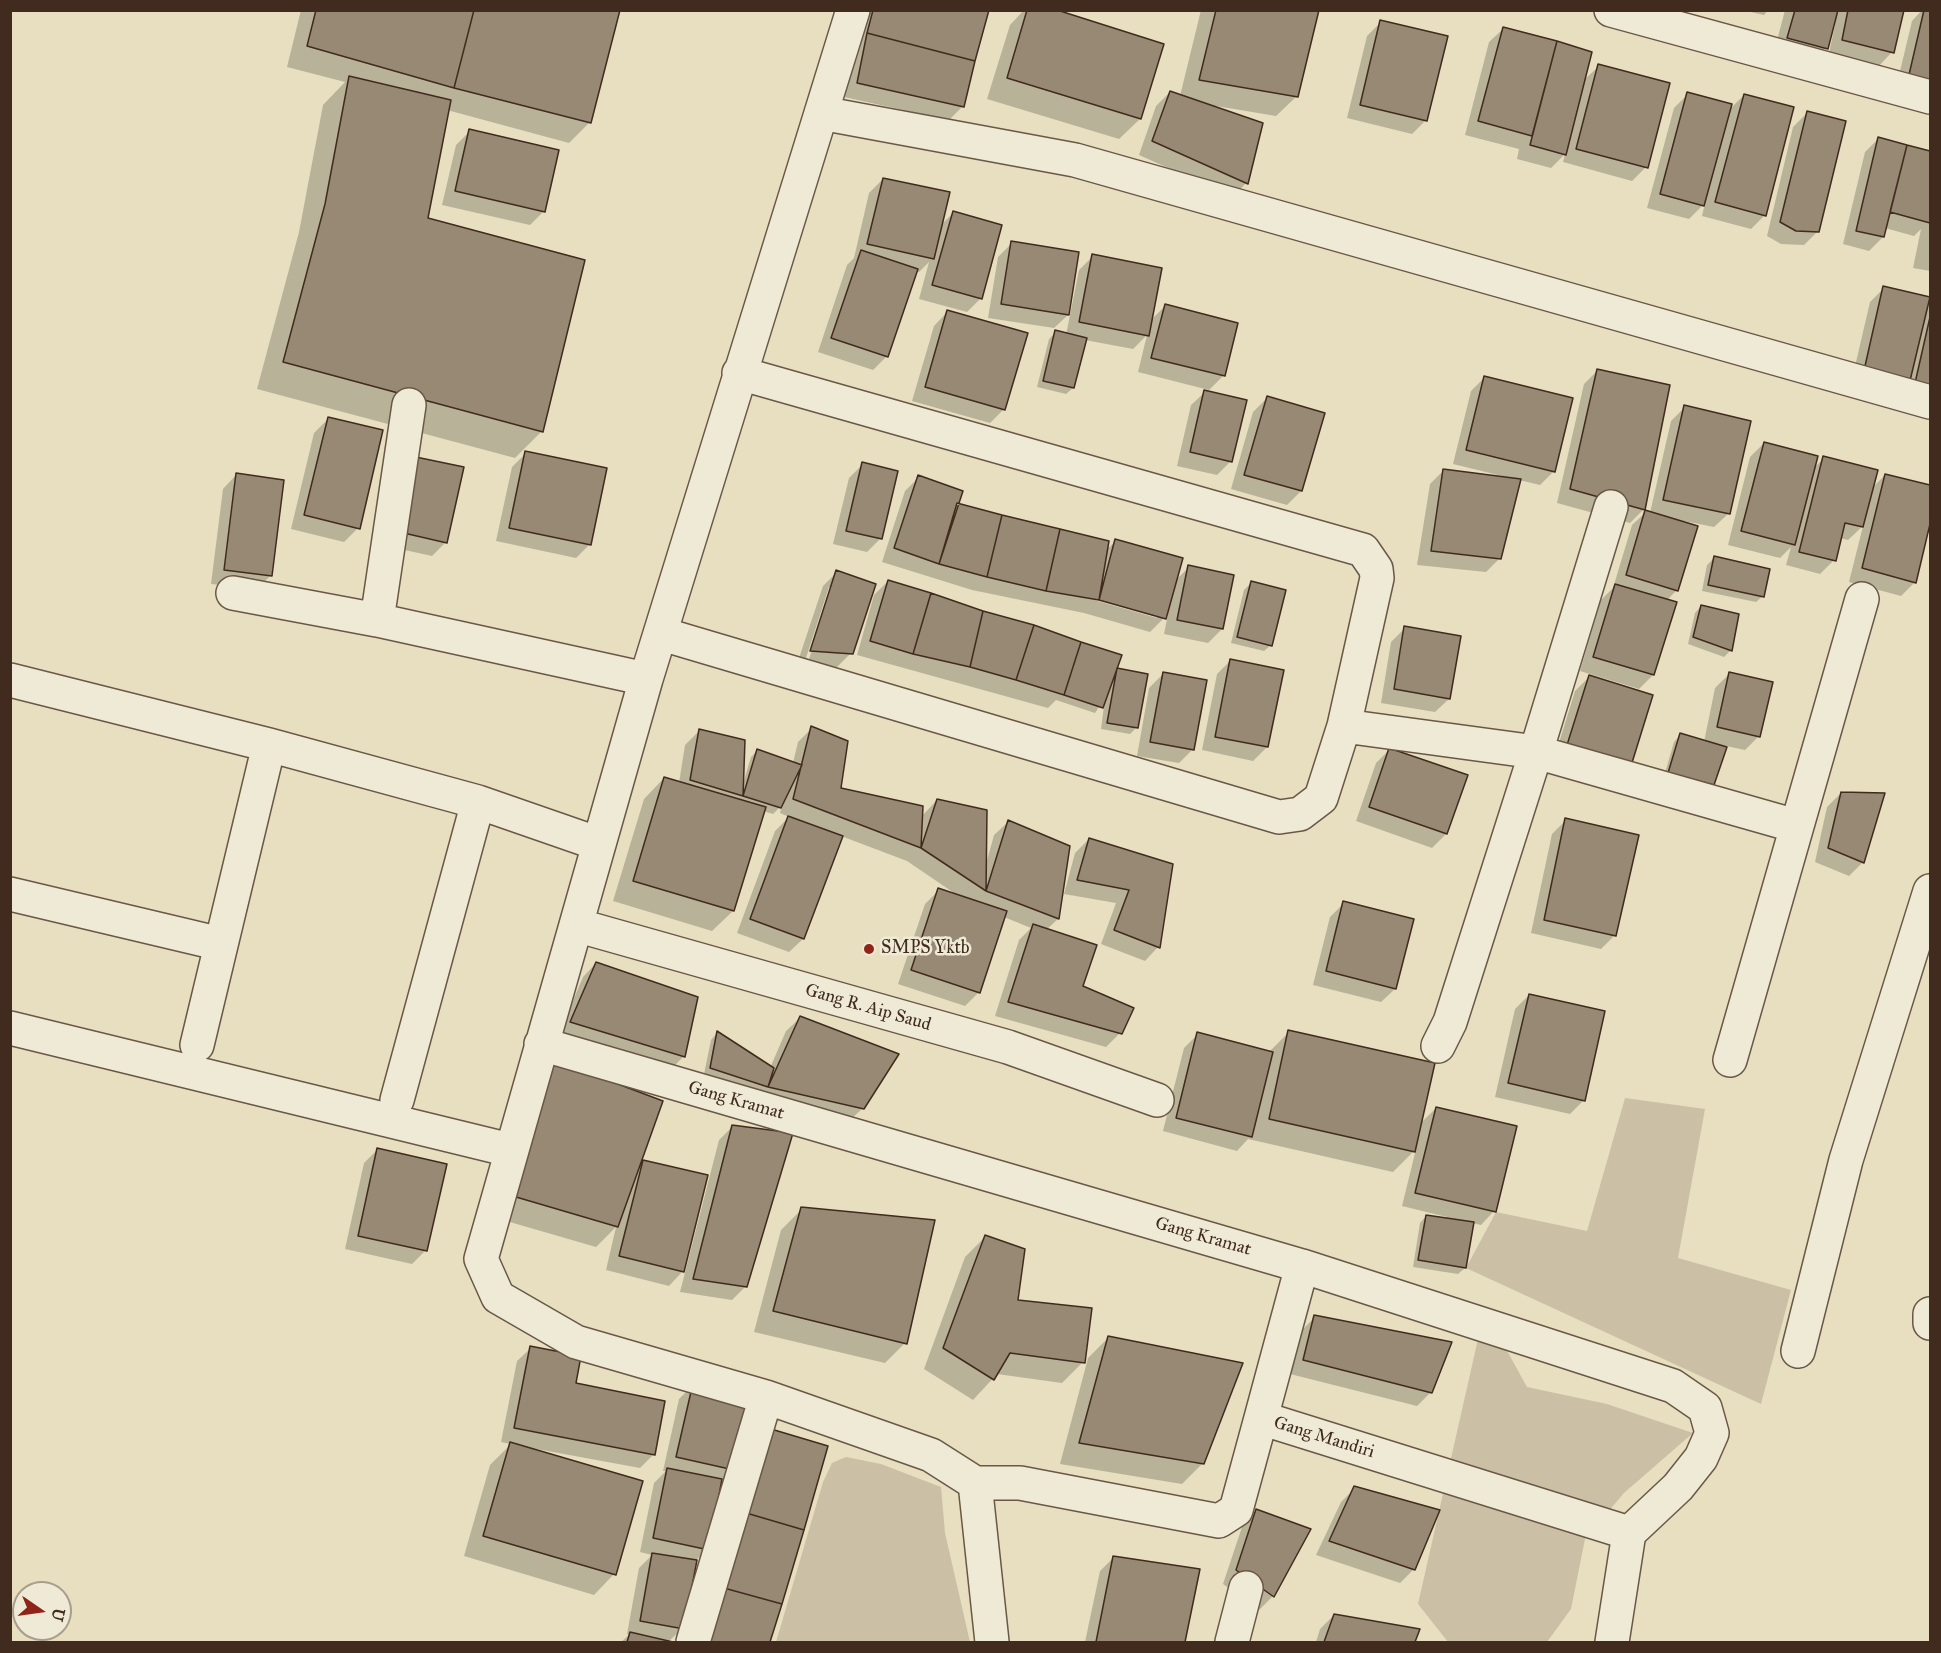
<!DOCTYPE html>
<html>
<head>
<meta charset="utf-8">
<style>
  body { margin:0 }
  #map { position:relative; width:1941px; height:1653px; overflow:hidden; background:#e7dfc0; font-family:"IM FELL Great Primer",serif }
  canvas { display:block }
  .frame { position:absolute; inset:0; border:12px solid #412b1f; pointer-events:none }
  .north { position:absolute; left:12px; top:1581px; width:60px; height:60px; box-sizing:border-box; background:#efead6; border:2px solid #a99e8d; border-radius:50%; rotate:103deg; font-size:16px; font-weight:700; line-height:24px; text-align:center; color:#412b1f }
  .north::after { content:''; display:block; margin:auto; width:21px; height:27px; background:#8f2418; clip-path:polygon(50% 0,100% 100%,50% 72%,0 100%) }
</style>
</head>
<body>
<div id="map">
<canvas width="1941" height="1653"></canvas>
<div class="frame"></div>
<div class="north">U</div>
</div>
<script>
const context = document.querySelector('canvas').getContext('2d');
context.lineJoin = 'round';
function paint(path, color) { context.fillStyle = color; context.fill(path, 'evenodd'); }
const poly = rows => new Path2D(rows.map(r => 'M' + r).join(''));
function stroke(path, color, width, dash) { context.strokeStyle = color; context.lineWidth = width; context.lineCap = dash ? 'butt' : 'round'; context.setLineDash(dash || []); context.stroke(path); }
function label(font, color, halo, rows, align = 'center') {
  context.font = font + ' "IM FELL Great Primer",serif'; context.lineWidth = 5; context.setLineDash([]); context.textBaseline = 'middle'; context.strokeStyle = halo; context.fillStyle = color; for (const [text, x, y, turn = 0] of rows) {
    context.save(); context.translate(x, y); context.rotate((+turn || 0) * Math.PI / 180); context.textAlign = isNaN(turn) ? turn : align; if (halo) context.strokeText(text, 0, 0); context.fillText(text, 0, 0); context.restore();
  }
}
const green = poly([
  [1625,1098,1705,1109,1678,1258,1791,1290,1761,1404,1466,1268,1496,1212,1587,1231],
  [1478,1339,1505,1347,1527,1387,1607,1404,1693,1433,1624,1493,1585,1539,1571,1609,1547,1642,1448,1642,1418,1604],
  [846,1457,881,1464,941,1487,945,1533,970,1642,776,1642,823,1482,832,1463]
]);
const shadow = poly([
  [301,10,618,10,589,123,569,143,447,110,427,219,542,431,515,458,257,389,299,232,323,105,345,82,287,67],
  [863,10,987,10,963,106,949,120,844,97],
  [1024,10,1052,10,1162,45,1140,119,1119,139,987,99,1010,25],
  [1201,10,1317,10,1297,96,1276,116,1216,106,1246,183,1233,197,1139,155,1156,106,1170,92,1180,96],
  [1742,10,1768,10,1764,15],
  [1785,10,1902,10,1892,52,1879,66,1829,53,1835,25,1833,24,1826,48,1812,62,1774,52],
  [1922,10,1930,10,1930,101,1895,92,1912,21],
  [1381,22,1426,120,1412,134,1347,118,1367,36],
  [1503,29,1591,53,1583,81,1599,66,1646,167,1632,181,1563,162,1565,154,1551,168,1517,159,1519,149,1465,135,1489,42],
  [1688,94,1728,111,1744,95,1765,215,1751,229,1702,216,1705,203,1689,219,1647,208,1674,108],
  [1807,113,1818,231,1804,245,1781,244,1767,236,1793,127],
  [470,131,544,211,530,225,442,205,456,145],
  [1879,138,1930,153,1930,271,1913,268,1921,229,1914,236,1885,228,1883,237,1869,251,1843,244,1865,152],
  [883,179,941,225,953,213,981,298,967,312,919,299,929,262,919,272,915,271,887,356,873,370,818,352,847,265,854,258,869,193],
  [1012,243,1068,315,1054,328,988,318,998,257],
  [1093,256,1150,321,1165,306,1236,324,1223,376,1209,390,1138,372,1147,335,1133,349,1085,340,1073,388,1066,394,1037,387,1049,339,1056,332,1066,335,1079,270],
  [1884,288,1925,309,1930,304,1930,406,1850,388,1870,302],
  [947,312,1004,409,990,423,912,401,934,326],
  [1598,370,1644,509,1630,523,1557,503,1584,384],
  [1485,377,1554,471,1540,485,1519,480,1500,558,1486,572,1417,565,1430,484,1444,470,1506,479,1506,477,1453,464,1471,391],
  [1205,392,1231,461,1217,475,1177,466,1191,405],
  [1267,398,1301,491,1287,505,1231,489,1253,412],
  [1685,407,1728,514,1714,527,1684,521,1677,590,1666,601,1653,675,1639,689,1580,671,1601,600,1613,588,1632,525,1646,512,1650,513,1671,421],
  [328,419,358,528,344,542,291,529,314,433],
  [1764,443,1813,469,1824,458,1871,489,1885,475,1930,486,1930,517,1915,582,1901,596,1849,582,1863,526,1848,540,1840,538,1834,560,1820,574,1786,565,1791,547,1780,558,1728,545,1750,457],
  [526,453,590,544,576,558,496,541,512,467],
  [412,457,446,542,432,556,382,545],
  [863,464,881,538,867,552,833,544,849,478],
  [236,475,271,575,257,589,211,584,223,489],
  [919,477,955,504,1106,550,1116,541,1175,581,1189,567,1232,576,1222,629,1208,643,1164,634,1168,614,1150,632,1084,613,972,590,882,562,905,491],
  [1092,597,1157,615,1157,618,1091,599],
  [1714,558,1763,596,1756,602,1702,591,1707,565],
  [837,572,851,653,837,667,797,664,823,586],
  [829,587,833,587,809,659,806,658],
  [888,581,1115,669,1146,675,1136,728,1130,734,1101,729,1105,698,1095,713,1056,700,1048,708,857,655,874,595],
  [1251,583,1271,645,1264,651,1231,643,1244,590],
  [1701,606,1731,650,1724,657,1688,644,1695,613],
  [1405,628,1449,699,1435,712,1381,703,1391,642],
  [1231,660,1267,747,1253,761,1202,750,1217,674],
  [1163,674,1193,749,1179,763,1137,756,1149,688],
  [1729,674,1759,736,1745,750,1726,746,1712,785,1706,791,1663,780,1674,742,1680,735,1704,742,1715,688],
  [1589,677,1616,779,1554,759,1575,691],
  [812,728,840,789,921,817,937,800,986,864,994,835,1008,822,1068,847,1058,919,1046,930,1081,986,1120,1033,1106,1047,995,1016,1019,940,1031,928,1004,917,979,992,965,1006,898,984,925,904,939,890,957,895,907,861,841,836,803,939,789,952,737,933,775,831,789,817,780,813,782,805,773,814,763,811,733,911,712,931,613,901,644,799,664,778,679,783,685,745,699,731,743,784,751,757,758,750,793,763,798,742],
  [1390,749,1446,834,1432,848,1356,821,1376,763],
  [1841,793,1863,862,1849,876,1815,862,1827,807],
  [1566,820,1615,935,1601,949,1531,933,1552,834],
  [1089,839,1172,865,1158,947,1145,961,1101,944,1116,903,1064,894,1075,853],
  [1344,903,1395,989,1381,1002,1313,985,1330,917],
  [596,963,684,1056,670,1070,558,1036,583,977],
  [1529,995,1584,1100,1570,1114,1495,1097,1515,1009],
  [800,1018,863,1108,848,1122,704,1074,711,1040,717,1033,770,1068,786,1031],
  [1289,1032,1419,1125,1436,1108,1494,1211,1481,1225,1472,1223,1465,1268,1458,1274,1413,1267,1420,1223,1426,1216,1447,1219,1447,1217,1402,1206,1416,1149,1393,1172,1248,1139,1237,1151,1163,1131,1184,1048,1198,1034,1268,1053],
  [529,1081,638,1166,643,1161,706,1176,682,1272,669,1286,606,1270,616,1227,596,1247,496,1218],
  [733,1126,746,1286,732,1300,680,1292,719,1140],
  [377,1150,426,1250,412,1264,345,1249,364,1163],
  [802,1209,905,1343,885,1363,754,1332,781,1230],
  [986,1236,1017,1301,1083,1362,1062,1383,997,1374,973,1400,924,1369,965,1257],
  [1315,1317,1431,1392,1417,1406,1290,1374,1301,1331],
  [1109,1337,1203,1463,1182,1484,1060,1464,1088,1358],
  [531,1348,654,1454,640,1468,531,1448,614,1574,594,1595,464,1556,490,1465,511,1444,501,1442,517,1361],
  [693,1385,733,1470,720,1483,708,1549,695,1561,683,1628,668,1642,621,1642,629,1635,627,1634,639,1568,652,1555,640,1552,654,1483,666,1471,663,1471,679,1399],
  [826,1447,768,1642,688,1642],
  [1355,1488,1414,1569,1400,1583,1316,1555,1341,1502],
  [1256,1510,1273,1596,1259,1610,1223,1584,1243,1524],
  [1114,1557,1198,1570,1183,1642,1085,1642,1100,1571],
  [1334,1615,1418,1630,1414,1642,1316,1642,1320,1629]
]);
const building = poly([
  [316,10,474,10,454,88,307,46,316,10],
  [474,10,620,10,591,123,454,88,474,10],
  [873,10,989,10,975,61,867,33,873,10],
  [1027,10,1057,10,1164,44,1141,119,1007,78,1027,10],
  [1216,10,1319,10,1298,97,1199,80,1216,10],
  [1795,10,1838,10,1828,49,1787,38,1795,10],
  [1848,10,1904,10,1894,53,1842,40,1848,10],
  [1924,10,1930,10,1930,84,1908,79,1924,10],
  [1380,20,1448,36,1427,121,1360,105,1380,20],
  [1503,27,1557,41,1532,136,1478,121,1503,27],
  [867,33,975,61,964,107,857,83,867,33],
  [1557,41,1592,52,1566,155,1530,145,1557,41],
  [1598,64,1670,83,1648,168,1576,149,1598,64],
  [349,76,451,100,428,218,585,260,543,432,283,362,325,204,349,76],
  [1170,91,1263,123,1248,184,1152,141,1170,91],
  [1687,92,1732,104,1704,206,1660,194,1687,92],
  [1744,94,1794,107,1766,216,1715,202,1744,94],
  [1807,111,1846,121,1819,232,1796,231,1780,222,1807,111],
  [469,129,559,150,545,212,455,191,469,129],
  [1878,137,1907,145,1884,237,1856,231,1878,137],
  [1907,145,1930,151,1930,223,1890,212,1907,145],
  [883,178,950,192,934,259,867,244,883,178],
  [953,211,1002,225,982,299,932,285,953,211],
  [1011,241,1079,252,1069,315,1001,304,1011,241],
  [861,250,918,269,888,357,831,338,861,250],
  [1092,254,1162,268,1149,336,1079,322,1092,254],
  [1883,286,1930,297,1909,385,1863,375,1883,286],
  [1165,304,1238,323,1225,376,1151,358,1165,304],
  [947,310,1028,333,1005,410,925,387,947,310],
  [1930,317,1930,388,1915,383,1930,317],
  [1055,330,1087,338,1074,388,1043,381,1055,330],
  [1597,369,1670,385,1645,510,1570,489,1597,369],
  [1484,376,1573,398,1555,472,1466,450,1484,376],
  [1204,390,1247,400,1232,462,1190,452,1204,390],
  [1267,396,1325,413,1302,491,1244,475,1267,396],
  [1684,405,1751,421,1730,514,1663,500,1684,405],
  [328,417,383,430,360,529,304,515,328,417],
  [1764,442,1818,456,1795,545,1741,531,1764,442],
  [525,451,607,468,591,545,509,528,525,451],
  [411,456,464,467,447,543,395,531,411,456],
  [1823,456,1878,470,1863,527,1845,523,1836,561,1799,552,1823,456],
  [862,462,898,471,882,539,846,531,862,462],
  [1443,469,1521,479,1501,559,1431,551,1443,469],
  [236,473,284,480,272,576,224,570,236,473],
  [1885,474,1930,485,1930,524,1916,583,1862,568,1885,474],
  [918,475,963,491,939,564,894,548,918,475],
  [957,503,1002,515,987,577,939,564,957,503],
  [1645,510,1698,526,1678,591,1626,575,1645,510],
  [1002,515,1060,529,1046,591,987,577,1002,515],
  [1060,529,1109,541,1099,600,1046,591,1060,529],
  [1115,539,1183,558,1166,619,1099,600,1115,539],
  [1714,556,1770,569,1764,597,1708,585,1714,556],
  [1188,565,1234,575,1223,629,1177,620,1188,565],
  [836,570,876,584,853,654,810,651,836,570],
  [888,580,931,593,913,654,870,641,888,580],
  [1251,581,1286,590,1272,646,1237,637,1251,581],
  [1615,584,1677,602,1654,675,1593,657,1615,584],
  [931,593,983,611,970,667,913,654,931,593],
  [1701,605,1739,614,1732,651,1693,637,1701,605],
  [983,611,1034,625,1016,680,970,667,983,611],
  [1034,625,1081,642,1064,695,1016,680,1034,625],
  [1404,626,1461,636,1450,699,1394,689,1404,626],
  [1081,642,1122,655,1103,708,1064,695,1081,642],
  [1230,659,1284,670,1268,747,1215,737,1230,659],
  [1117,668,1148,674,1138,728,1107,723,1117,668],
  [1163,672,1207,680,1194,750,1150,742,1163,672],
  [1729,672,1773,682,1760,737,1717,727,1729,672],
  [1589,675,1653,695,1631,766,1567,745,1589,675],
  [811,726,848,741,841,788,923,806,921,848,793,799,811,726],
  [699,729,745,740,743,796,690,780,699,729],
  [1680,733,1727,747,1714,785,1668,773,1680,733],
  [1389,748,1468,775,1447,834,1369,807,1389,748],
  [757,749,802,765,781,808,743,796,757,749],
  [664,777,766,807,734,911,633,881,664,777],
  [1841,792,1885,793,1864,863,1828,848,1841,792],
  [937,799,987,810,986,891,921,848,937,799],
  [788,816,843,836,804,939,750,919,788,816],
  [1565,818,1639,835,1616,936,1544,920,1565,818],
  [1008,820,1070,846,1059,919,986,891,1008,820],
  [1089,838,1173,864,1160,948,1114,930,1129,890,1077,880,1089,838],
  [938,888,1007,911,980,993,911,970,938,888],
  [1343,901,1414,919,1396,989,1326,971,1343,901],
  [1033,924,1097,945,1083,986,1134,1008,1122,1034,1008,1002,1033,924],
  [596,962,698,997,685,1057,570,1022,596,962],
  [1529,994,1605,1011,1585,1101,1508,1083,1529,994],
  [800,1016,899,1054,864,1109,768,1087,800,1016],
  [1288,1030,1435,1063,1415,1152,1269,1119,1288,1030],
  [717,1031,774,1068,768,1087,710,1068,717,1031],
  [1197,1032,1273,1052,1252,1137,1176,1118,1197,1032],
  [549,1058,663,1101,618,1227,516,1197,549,1058],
  [1436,1107,1517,1126,1496,1212,1415,1193,1436,1107],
  [732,1125,793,1133,747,1287,693,1279,732,1125],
  [377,1148,447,1164,427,1251,358,1236,377,1148],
  [643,1160,708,1175,684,1272,619,1256,643,1160],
  [801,1207,935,1220,907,1344,773,1311,801,1207],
  [1426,1215,1474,1222,1466,1268,1418,1260,1426,1215],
  [985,1235,1025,1249,1018,1300,1092,1308,1085,1363,1010,1353,994,1380,943,1348,985,1235],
  [1314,1315,1452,1342,1432,1393,1303,1360,1314,1315],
  [1108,1336,1243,1363,1204,1464,1079,1443,1108,1336],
  [530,1346,581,1356,576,1383,665,1401,655,1455,514,1428,530,1346],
  [693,1383,751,1397,734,1470,676,1457,693,1383],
  [761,1426,828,1446,804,1530,736,1510,761,1426],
  [510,1442,643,1481,616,1575,483,1536,510,1442],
  [667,1468,722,1479,709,1550,653,1538,667,1468],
  [1354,1486,1440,1510,1415,1570,1329,1541,1354,1486],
  [1256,1509,1311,1529,1274,1597,1236,1570,1256,1509],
  [736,1510,804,1530,782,1604,713,1585,736,1510],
  [652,1553,697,1560,684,1629,640,1621,652,1553],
  [1113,1556,1200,1569,1185,1642,1096,1642,1113,1556],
  [713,1585,782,1604,770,1642,696,1642,713,1585],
  [1334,1614,1420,1629,1415,1642,1324,1642,1334,1614],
  [630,1632,673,1642,627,1642,630,1632]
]);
const minor = poly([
  [853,10,646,679,481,1259,498,1297,576,1342,766,1397,931,1455,975,1483,992,1642],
  [1611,10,1930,97],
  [821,113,1075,160,1930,402],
  [233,593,377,620,646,679],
  [377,620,409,405],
  [662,634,1279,817,1300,814,1321,798,1344,726,1377,578,1376,569,1363,550,739,373],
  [10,680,269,745,478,802,599,844],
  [1344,726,1536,752,1796,826],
  [10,894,221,944],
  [576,925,1008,1047,1157,1100],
  [10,1028,510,1150],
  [541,1044,1302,1266,1673,1386,1705,1408,1712,1433,1701,1458,1678,1487,1629,1533],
  [197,1045,269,745],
  [1438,1046,1450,1022,1536,752,1611,507],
  [1730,1060,1862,599],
  [397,1100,478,802],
  [1930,1314,1930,1323],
  [1798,1351,1846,1160,1930,891],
  [1261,1418,1302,1266],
  [975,1483,1020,1483,1219,1521,1236,1510,1261,1418,1629,1533],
  [693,1642,766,1397],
  [1232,1642,1246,1588],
  [1612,1642,1629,1533]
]);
const markers = [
  [869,949,6,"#8f2418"]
];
const poiNames = [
  ["SMPS Yktb",881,949]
];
const streetNames = [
  ["Gang R. Aip Saud",868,1008,16],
  ["Gang Kramat",736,1101,16],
  ["Gang Kramat",1203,1237,16],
  ["Gang Mandiri",1324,1438,17]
];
paint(green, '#cbc0a5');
paint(shadow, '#0003');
paint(building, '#978973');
stroke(building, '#412b1f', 1.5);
stroke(minor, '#6a5847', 36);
stroke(minor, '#efead6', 33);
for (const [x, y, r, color] of markers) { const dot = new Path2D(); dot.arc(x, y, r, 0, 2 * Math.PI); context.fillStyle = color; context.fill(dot); stroke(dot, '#efead6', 2); }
label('18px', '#412b1f', '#efead6', poiNames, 'left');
label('18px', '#412b1f', '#efead6', streetNames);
</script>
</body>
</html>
